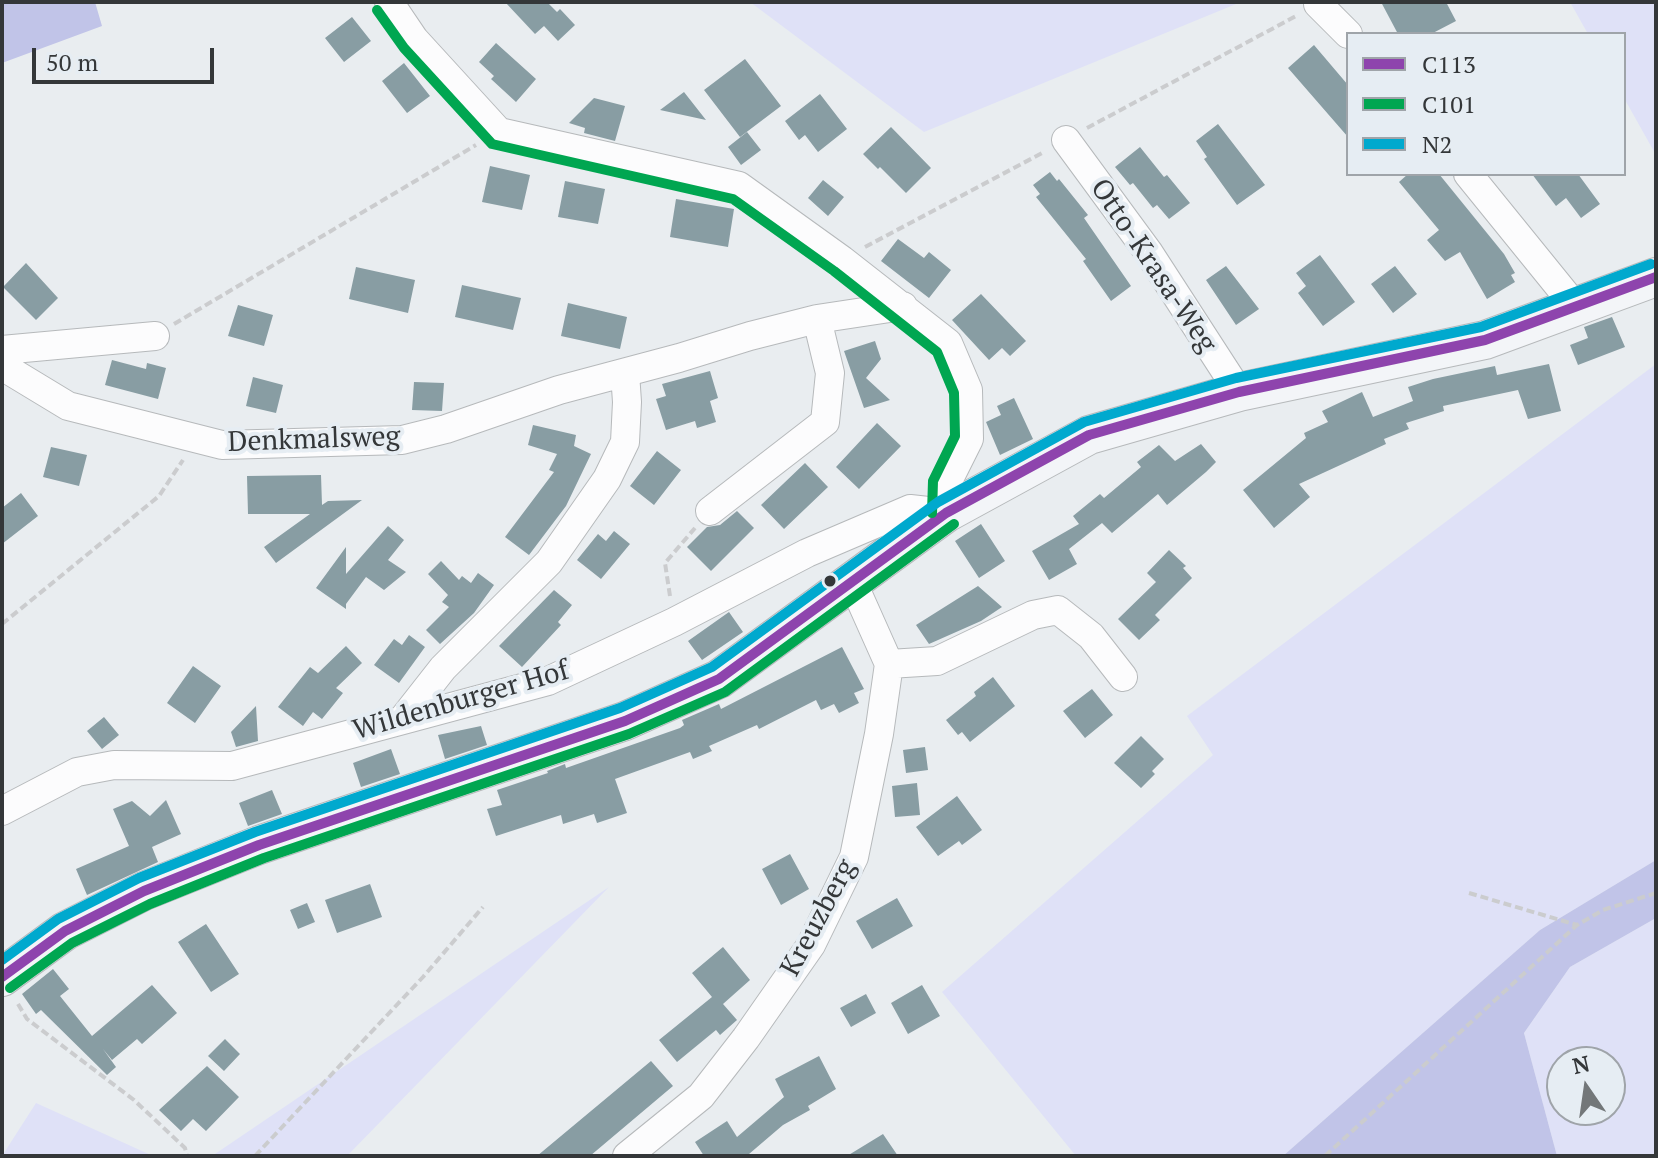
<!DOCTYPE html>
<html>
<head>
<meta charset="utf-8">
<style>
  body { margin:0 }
  #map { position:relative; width:1658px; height:1158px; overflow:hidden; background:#e9edf0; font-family:"PT Serif",serif }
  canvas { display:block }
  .frame { position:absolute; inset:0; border:4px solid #343739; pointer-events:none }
  .legend { position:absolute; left:1346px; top:32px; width:280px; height:144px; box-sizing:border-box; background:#e6edf3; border:2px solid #9fa4a9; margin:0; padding:10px 14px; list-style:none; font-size:24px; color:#343739 }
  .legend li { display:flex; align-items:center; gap:16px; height:40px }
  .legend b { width:40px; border:2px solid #9fa4a9 }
  .north { position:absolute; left:1546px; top:1046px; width:80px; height:80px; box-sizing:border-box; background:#e6edf3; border:2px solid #9fa4a9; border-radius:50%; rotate:347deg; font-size:22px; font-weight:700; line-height:32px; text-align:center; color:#343739 }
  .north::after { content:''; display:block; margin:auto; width:28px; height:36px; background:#737779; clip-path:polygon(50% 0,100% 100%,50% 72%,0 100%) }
  .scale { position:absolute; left:32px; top:48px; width:182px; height:36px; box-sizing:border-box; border:4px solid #343739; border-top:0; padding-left:10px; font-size:24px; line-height:28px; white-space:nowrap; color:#343739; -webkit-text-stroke:6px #e6edf3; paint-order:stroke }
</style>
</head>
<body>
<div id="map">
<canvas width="1658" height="1158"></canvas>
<div class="frame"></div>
<ul class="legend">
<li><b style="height:10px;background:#8e44ad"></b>C113</li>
<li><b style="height:10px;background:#00a651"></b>C101</li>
<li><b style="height:10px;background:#00a9ce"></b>N2</li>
</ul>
<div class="north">N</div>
<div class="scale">50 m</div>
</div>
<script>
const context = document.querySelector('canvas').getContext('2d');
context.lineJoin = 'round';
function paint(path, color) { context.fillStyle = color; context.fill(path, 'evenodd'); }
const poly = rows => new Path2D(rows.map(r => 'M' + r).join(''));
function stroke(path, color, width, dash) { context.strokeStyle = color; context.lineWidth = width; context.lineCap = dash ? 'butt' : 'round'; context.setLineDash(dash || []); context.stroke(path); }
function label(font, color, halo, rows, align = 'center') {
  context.font = font + ' "PT Serif",serif'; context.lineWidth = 8; context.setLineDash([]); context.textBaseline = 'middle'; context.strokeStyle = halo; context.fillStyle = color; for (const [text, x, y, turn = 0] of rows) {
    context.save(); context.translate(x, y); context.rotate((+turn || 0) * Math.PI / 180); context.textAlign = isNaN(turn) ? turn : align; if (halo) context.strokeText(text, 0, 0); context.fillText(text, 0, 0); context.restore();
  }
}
const green = poly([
  [750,2,1241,2,924,132],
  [1570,2,1656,2,1656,155,1624,98,1624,34,1588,34],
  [1656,364,1656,860,1540,930,1283,1156,1076,1156,942,992,1213,755,1187,716],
  [609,887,347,1156,212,1156],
  [1656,918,1656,1156,1557,1156,1524,1033,1570,967],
  [1562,1062,1610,1062,1610,1110,1562,1110],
  [36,1103,153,1156,2,1156]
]);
const forest = poly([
  [2,2,95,2,102,26,2,63],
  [1656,860,1656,918,1570,967,1524,1033,1557,1156,1283,1156,1540,930]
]);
const building = poly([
  [505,2,547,2,557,12,560,9,575,25,558,41,544,26,535,34],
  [1381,2,1446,2,1456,21,1431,34,1398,34],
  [352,17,371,41,344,62,325,38],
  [496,43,536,79,516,102,491,79,494,76,479,62],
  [1314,45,1348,85,1348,137,1288,68],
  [745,59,781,106,740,137,704,90],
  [404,63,430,96,407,113,382,81],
  [684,92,706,120,660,110],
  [820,94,847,129,818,152,805,135,799,140,785,121],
  [594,98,625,106,615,141,584,133,585,128,569,123],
  [1218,124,1265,185,1237,205,1204,159,1207,157,1196,141],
  [891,127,931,168,906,193,880,167,878,169,863,154],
  [747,132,761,150,741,165,728,147],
  [1140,147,1164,177,1167,175,1190,203,1169,219,1157,205,1153,208,1133,183,1130,185,1115,167],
  [490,166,530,175,522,210,482,202],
  [1050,172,1057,181,1059,179,1088,215,1084,218,1131,286,1111,301,1083,261,1086,259,1036,197,1040,194,1033,185],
  [1408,174,1439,174,1504,254,1515,273,1511,275,1515,282,1487,299,1460,252,1445,261,1427,240,1439,230,1399,182],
  [1532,174,1578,174,1600,204,1581,218,1566,198,1556,206],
  [823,180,844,197,828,216,808,198],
  [565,181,605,189,598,224,558,217],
  [676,199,734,209,728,247,670,237],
  [898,239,924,258,929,252,951,270,929,298,881,261],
  [1320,255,1355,302,1323,326,1298,293,1306,286,1296,273],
  [26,263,58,298,36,320,3,287],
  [1226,266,1259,309,1236,325,1206,280],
  [1395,266,1417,294,1393,313,1371,284],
  [356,267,415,280,408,313,349,299],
  [462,285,521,298,513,330,455,317],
  [981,294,1026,341,1010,356,1002,348,989,360,952,320],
  [568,303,627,317,620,349,561,336],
  [238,305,273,315,264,346,228,336],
  [1612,317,1625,347,1578,365,1570,345,1588,338,1584,327],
  [875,341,881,359,866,378,890,400,864,408,844,351],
  [112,360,146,369,147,363,166,368,158,399,105,385],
  [1549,364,1561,411,1528,419,1518,390,1443,406,1444,411,1406,423,1409,429,1384,439,1386,444,1299,484,1310,497,1274,528,1243,490,1306,438,1304,433,1328,422,1322,411,1362,392,1373,417,1413,401,1408,387,1433,379,1495,366,1497,375],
  [710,371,718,398,710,401,716,422,697,428,695,421,666,430,656,399,666,396,662,384],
  [253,377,283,385,276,413,246,406],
  [414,382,444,383,442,411,412,410],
  [1014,398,1033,439,1000,455,986,422,1001,415,997,406],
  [877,423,901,446,859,489,836,467],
  [533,425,576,435,574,446,591,454,566,506,529,555,505,537,554,472,549,470,557,454,528,445],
  [1201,444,1216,462,1206,472,1167,505,1158,494,1112,533,1102,523,1069,549,1077,564,1049,580,1032,551,1079,524,1073,516,1100,494,1104,498,1141,467,1137,462,1159,445,1175,461],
  [51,447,87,455,79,486,43,477],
  [657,451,681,470,654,505,630,486],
  [805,463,828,487,784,529,761,505],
  [321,475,322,505,328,501,362,500,276,563,264,547,310,514,248,514,247,476],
  [21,493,38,516,2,544,2,508],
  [737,511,754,528,711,571,687,547,707,527,720,525],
  [981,524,1005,561,979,578,955,541],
  [388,526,404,540,388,560,406,572,384,590,366,577,346,604,346,609,316,588,346,547,346,574],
  [614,531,630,544,601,579,577,560,598,534,606,541],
  [1169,550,1186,566,1183,568,1192,578,1155,615,1160,620,1139,640,1118,619,1156,582,1147,573],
  [441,561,459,580,462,576,471,583,478,573,494,585,474,613,440,644,426,630,449,607,442,602,448,595,428,574],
  [978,586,1002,607,981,621,929,644,916,625],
  [554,590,572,605,558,622,561,625,522,667,499,646],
  [729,612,743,632,702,660,688,641],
  [409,635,425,647,399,683,374,665,394,639,402,645],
  [346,646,362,663,336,688,343,693,322,719,313,712,303,726,278,707,310,667,318,673],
  [842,647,864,689,854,693,859,703,839,713,834,704,821,710,816,700,759,729,757,725,709,746,712,751,693,759,690,752,615,779,627,813,597,823,594,814,563,824,561,815,496,836,487,809,502,805,497,790,548,773,547,771,565,764,566,768,680,728,684,725,682,720,719,704,721,709],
  [193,666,221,686,195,723,167,703],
  [993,677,1015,706,970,742,962,732,958,735,946,720,976,696,974,692],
  [1092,689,1113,715,1085,738,1063,711],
  [256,706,258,741,236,747,231,732],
  [104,717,119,735,102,749,87,731],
  [481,726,487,745,445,759,438,735],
  [1141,736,1164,759,1152,771,1155,774,1141,788,1114,763],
  [925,747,928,770,906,773,903,750],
  [391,749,400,774,361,787,353,763],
  [917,783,920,815,895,817,892,786],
  [272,790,282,814,248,826,239,803],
  [957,796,982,830,962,845,959,841,938,856,916,827],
  [166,800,181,834,152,847,158,862,87,895,76,869,129,846,113,809,132,801,150,816],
  [790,854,809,889,781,905,762,869],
  [370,884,382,917,337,933,325,900],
  [897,898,913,926,872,949,856,921],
  [307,903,315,922,298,929,290,910],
  [206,924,239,974,211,992,178,942],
  [723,947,750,980,723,1004,737,1020,720,1035,716,1030,677,1062,659,1040,712,997,692,973],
  [53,969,69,989,60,996,92,1036,152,985,177,1013,142,1044,137,1039,112,1060,103,1049,116,1067,107,1075,41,1010,36,1014,22,994],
  [922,985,940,1016,908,1034,891,1003],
  [866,994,876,1013,851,1027,840,1008],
  [225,1039,240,1054,224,1071,208,1056],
  [819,1056,836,1089,808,1106,810,1110,783,1125,749,1154,751,1156,704,1156,695,1142,727,1121,737,1137,784,1097,775,1079],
  [651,1061,673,1086,590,1156,537,1156],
  [207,1066,239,1097,206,1131,193,1119,181,1131,159,1110],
  [883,1134,898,1156,847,1156]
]);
const path = poly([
  [1087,128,1298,15],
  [865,247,1044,152],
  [174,324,476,145],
  [670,596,665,563,695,528],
  [2,624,159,496,183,460],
  [1469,893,1577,925],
  [18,1004,27,1019,134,1100,185,1148,187,1156],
  [255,1156,423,977,483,907],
  [1325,1156,1577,925,1603,910,1656,893]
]);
const minor = poly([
  [1318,4,1348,34],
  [1066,140,1149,253,1239,392],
  [1468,174,1575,306],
  [2,350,155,336],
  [2,366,68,406,222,445,402,440,446,429,559,390,679,358,750,336,817,319,903,306],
  [710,511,825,422,830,373,817,319],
  [889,664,937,661,1033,615,1058,610,1091,636,1123,677],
  [403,719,443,668,549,562,607,479,625,442,627,402,625,373],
  [2,811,77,772,114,765,232,766,548,681,674,622,807,553,910,509,946,513,946,485,969,439,968,390,948,343,842,260,739,186,499,132,414,39,389,2],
  [627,1156,701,1096,746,1038,811,945,854,857,879,734,889,664,852,581]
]);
const secondary = poly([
  [2,977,65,931,144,891,259,845,625,721,719,679,946,513,1089,435,1239,392,1485,340,1656,277]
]);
const bus1 = poly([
  [2,977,65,931,144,891,259,845,625,721,719,679,946,513,1089,435,1239,392,1485,340,1656,277]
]);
const bus2 = poly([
  [377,10,404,48,492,144,733,199,834,271,937,352,954,393,955,436,933,481,932,513],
  [10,988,72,943,150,904,264,858,629,734,725,692,954,524]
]);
const bus3 = poly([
  [2,960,58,919,139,878,255,832,620,708,712,667,938,502,1084,422,1236,378,1481,327,1651,264]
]);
const markers = [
  [830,581,7,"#343739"]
];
const streetNames = [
  ["Otto-Krasa-Weg",1153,266,56],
  ["Denkmalsweg",314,440,-2],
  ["Wildenburger Hof",461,701,-16],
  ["Kreuzberg",819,918,-62]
];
paint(green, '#dfe1f7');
paint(forest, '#c1c4e8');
paint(building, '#889da3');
stroke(minor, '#b6b9bb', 30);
stroke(secondary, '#b6b9bb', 40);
stroke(path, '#cbccce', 4, [8, 4]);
stroke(minor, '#fcfcfd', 28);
stroke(secondary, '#f3f5f8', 38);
stroke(bus1, '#8e44ad', 10);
stroke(bus2, '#00a651', 10);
stroke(bus3, '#00a9ce', 10);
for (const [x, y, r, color] of markers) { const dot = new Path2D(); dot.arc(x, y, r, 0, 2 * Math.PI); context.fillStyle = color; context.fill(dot); stroke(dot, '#e6edf3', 3); }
label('28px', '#343739', '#e6edf3', streetNames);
</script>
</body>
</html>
